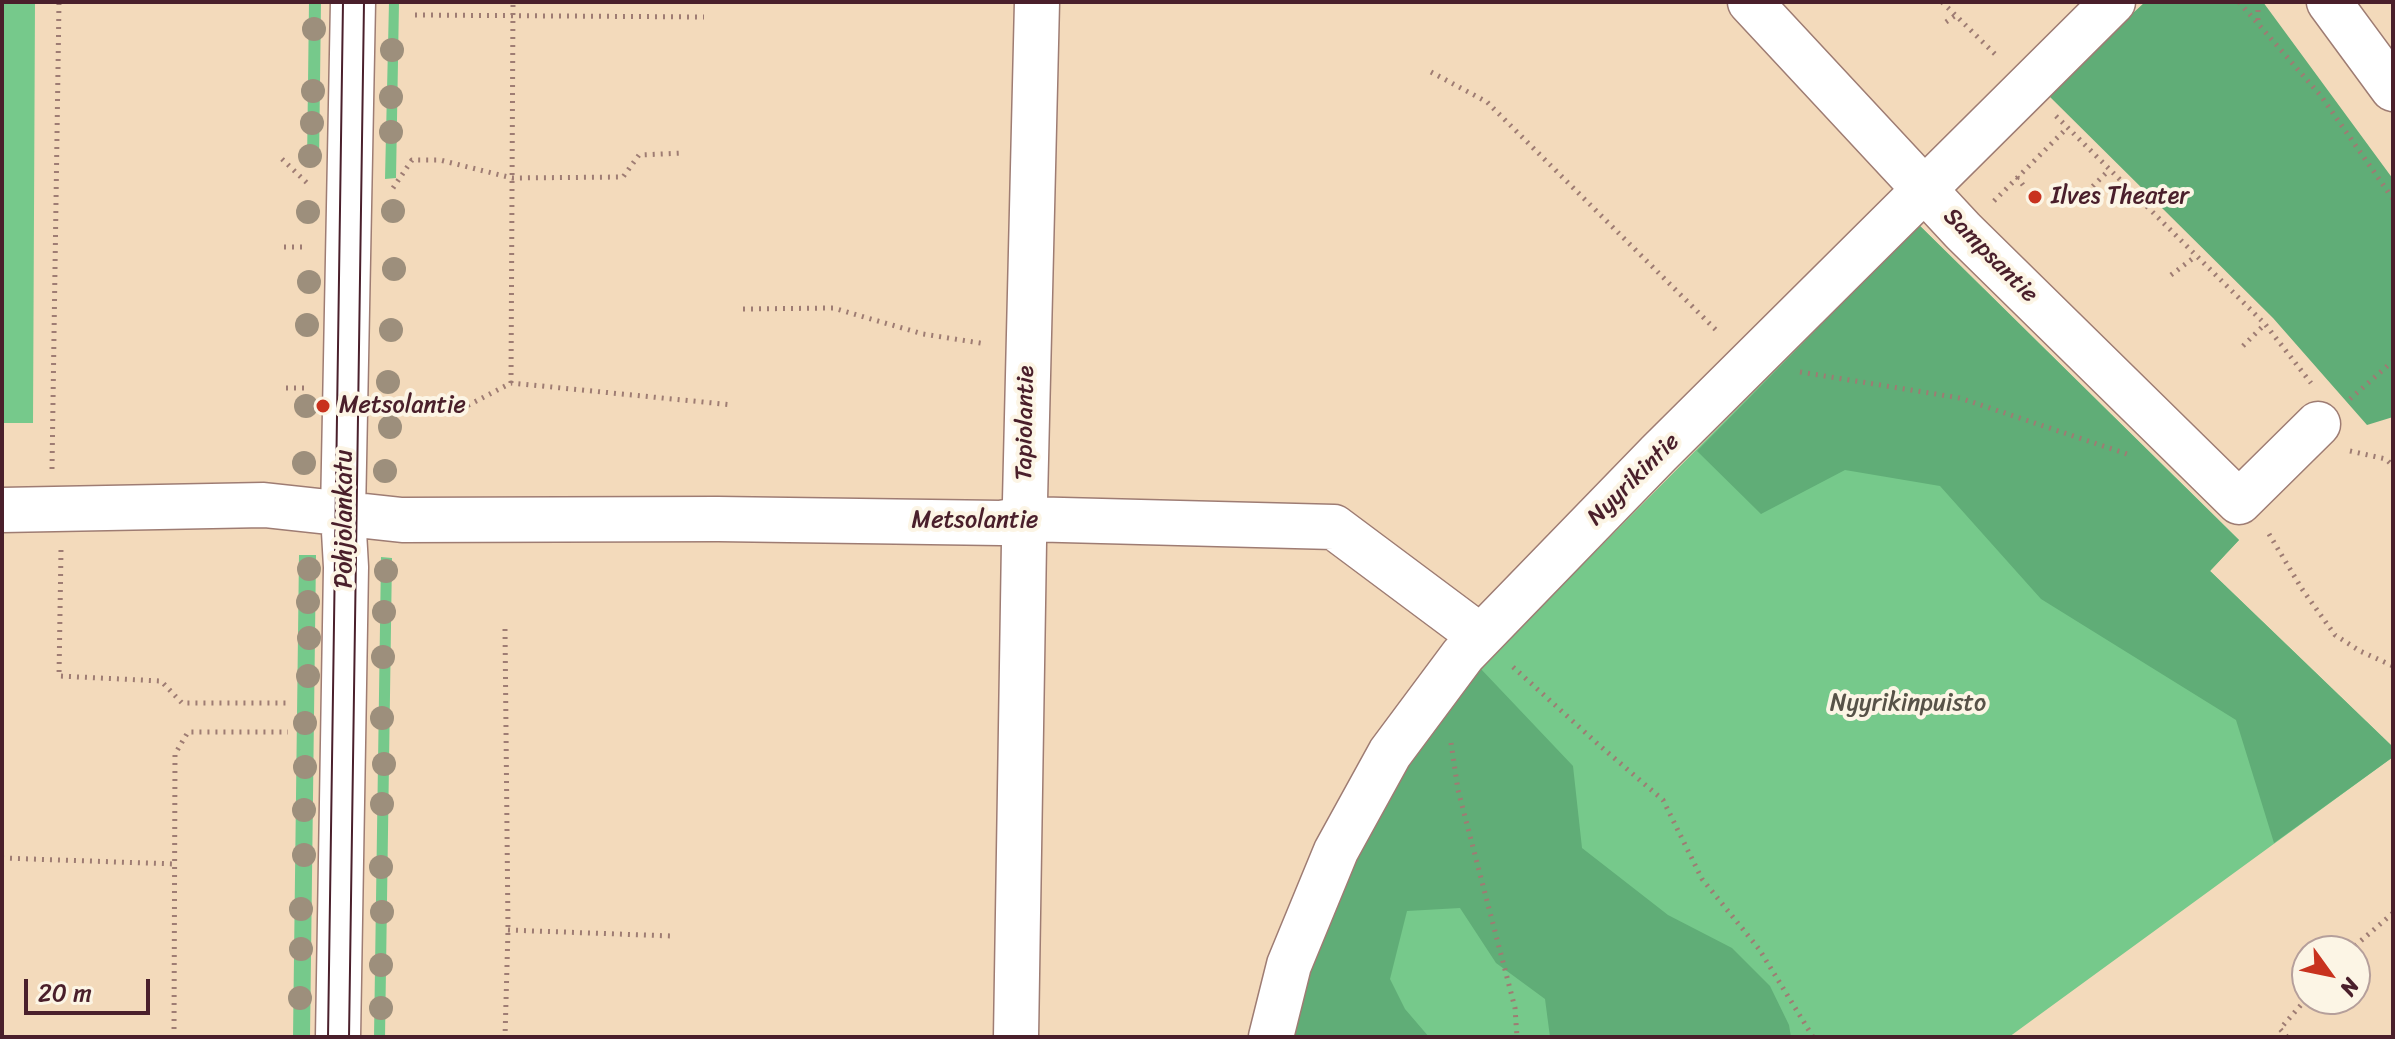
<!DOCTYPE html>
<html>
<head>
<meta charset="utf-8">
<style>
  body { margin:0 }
  #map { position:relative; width:2395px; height:1039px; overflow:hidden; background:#f3dabb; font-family:Sriracha,sans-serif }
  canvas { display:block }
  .frame { position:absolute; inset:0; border:4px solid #4a1f2b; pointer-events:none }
  .north { position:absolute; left:2291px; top:935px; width:80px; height:80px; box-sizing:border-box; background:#fcf5e5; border:2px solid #b59f9b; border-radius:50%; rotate:123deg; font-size:22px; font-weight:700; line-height:32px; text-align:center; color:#4a1f2b }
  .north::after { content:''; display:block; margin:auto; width:28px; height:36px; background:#c8321e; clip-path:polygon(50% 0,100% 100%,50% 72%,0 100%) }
  .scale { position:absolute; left:24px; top:979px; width:126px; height:36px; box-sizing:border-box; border:4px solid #4a1f2b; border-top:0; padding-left:10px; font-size:24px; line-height:28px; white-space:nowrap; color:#4a1f2b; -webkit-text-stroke:6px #fcf5e5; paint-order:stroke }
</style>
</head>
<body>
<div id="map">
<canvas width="2395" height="1039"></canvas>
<div class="frame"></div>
<div class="north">N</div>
<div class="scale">20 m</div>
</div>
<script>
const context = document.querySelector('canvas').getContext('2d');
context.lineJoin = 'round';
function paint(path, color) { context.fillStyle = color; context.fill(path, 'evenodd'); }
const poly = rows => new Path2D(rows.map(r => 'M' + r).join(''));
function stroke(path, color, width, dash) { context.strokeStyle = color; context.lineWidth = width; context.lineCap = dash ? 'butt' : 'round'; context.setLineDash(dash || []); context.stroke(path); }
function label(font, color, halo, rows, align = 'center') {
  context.font = font + ' Sriracha,sans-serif'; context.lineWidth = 8; context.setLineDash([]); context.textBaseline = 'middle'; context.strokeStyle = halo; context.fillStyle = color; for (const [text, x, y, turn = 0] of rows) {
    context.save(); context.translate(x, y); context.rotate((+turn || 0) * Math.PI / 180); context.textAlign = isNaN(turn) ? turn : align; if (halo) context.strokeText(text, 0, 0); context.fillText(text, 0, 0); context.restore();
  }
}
const green = poly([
  [2,2,35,2,33,423,2,423],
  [309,2,321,2,319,164,307,164],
  [389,2,399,2,396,178,385,179],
  [1919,225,2239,540,2210,571,2393,747,2393,757,2009,1037,1287,1037,1480,668],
  [299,555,316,555,310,1037,293,1037],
  [381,557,392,558,385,1037,374,1037]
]);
const forest = poly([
  [2145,2,2263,2,2393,179,2393,417,2367,425,2273,318,2046,93],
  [1919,225,2239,540,2210,571,2393,747,2393,757,2274,843,2236,720,2041,599,1940,486,1845,470,1761,514,1697,451],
  [1480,668,1573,766,1582,848,1668,915,1732,948,1770,986,1789,1025,1791,1037,1550,1037,1545,999,1496,963,1460,908,1407,911,1390,979,1405,1009,1429,1037,1287,1037,1305,969,1401,761]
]);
const path = poly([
  [1942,2,1999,58],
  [2239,2,2321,96,2393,199],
  [2258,2,2258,23],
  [415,15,704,17],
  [1946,22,1956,15],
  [1431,72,1487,102,1719,333],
  [2056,116,2265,324,2311,383],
  [282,159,307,183],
  [2017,177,2023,185],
  [393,188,412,160,440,160,512,178,623,177,639,155,684,153],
  [2087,192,2109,170],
  [1994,201,2067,128],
  [284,247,307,247],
  [2171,275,2196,256],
  [743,309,833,308,923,334,986,344],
  [2243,346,2265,324],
  [1800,372,1960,398,2127,454],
  [511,383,513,2],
  [286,388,305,388],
  [2350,399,2393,361],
  [389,410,459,410,511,383,733,405],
  [2350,451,2386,459,2393,466],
  [52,469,59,2],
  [2269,534,2302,589,2335,635,2360,651,2393,666],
  [61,550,59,676,161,681,182,703,289,703],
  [505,629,508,930,505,1037],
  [1513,667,1599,745,1663,800,1702,879,1759,949,1813,1037],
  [1451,743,1458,790,1515,1008,1517,1037],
  [2,858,175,864],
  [508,930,672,936],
  [2349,951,2393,913],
  [174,1037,175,754,188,732,288,732],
  [2287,1037,2280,1029,2307,998]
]);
const minor = poly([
  [1750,2,1963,231,2239,502,2318,424],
  [2329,2,2393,89],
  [2,510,264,505,402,520,718,519,1001,523,1024,519,1334,527,1480,636],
  [338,1037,346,567,343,514,353,2],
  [1016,1037,1024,542,1037,2],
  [1271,1037,1289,965,1336,851,1390,753,1463,655,1659,453,2113,2]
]);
const tram = poly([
  [328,1037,343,2],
  [349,1037,364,2]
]);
const trees = [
  [314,29],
  [392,50],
  [313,91],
  [391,97],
  [312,123],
  [391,132],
  [310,156],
  [393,211],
  [308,212],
  [394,269],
  [309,282],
  [307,325],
  [391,330],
  [388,382],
  [306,406],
  [390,427],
  [304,463],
  [385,471],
  [309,569],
  [386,571],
  [308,602],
  [384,612],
  [309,638],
  [383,657],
  [308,676],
  [382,718],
  [305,723],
  [384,764],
  [305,767],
  [382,804],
  [304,810],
  [304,855],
  [381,867],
  [301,909],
  [382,912],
  [301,949],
  [381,965],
  [300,998],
  [381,1008]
];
const markers = [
  [2035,197,8,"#c8321e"],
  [323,406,8,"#c8321e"]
];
const poiNames = [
  ["Ilves Theater",2051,197],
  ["Metsolantie",339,406]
];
const streetNames = [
  ["Sampsantie",1990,256,45],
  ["Tapiolantie",1026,423,-89],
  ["Nyyrikintie",1634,480,-45],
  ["Pohjolankatu",345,519,-90],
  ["Metsolantie",975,521]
];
const parkNames = [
  ["Nyyrikinpuisto",1908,704]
];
paint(green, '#76c98b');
paint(forest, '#60ad77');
stroke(minor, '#9e7c73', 47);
stroke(path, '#9e7c73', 5, [2, 6]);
stroke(minor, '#fff', 44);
stroke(tram, '#4a1f2b', 2);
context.fillStyle = '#9d8f7c';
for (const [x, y] of trees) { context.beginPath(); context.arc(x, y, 12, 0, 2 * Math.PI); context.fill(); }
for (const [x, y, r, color] of markers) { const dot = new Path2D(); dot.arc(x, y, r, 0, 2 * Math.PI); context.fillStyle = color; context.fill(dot); stroke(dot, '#fcf5e5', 3); }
label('24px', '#4a1f2b', '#fcf5e5', poiNames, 'left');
label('24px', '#4a1f2b', '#fcf5e5', streetNames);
label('24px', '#575248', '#fcf5e5', parkNames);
</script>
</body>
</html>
